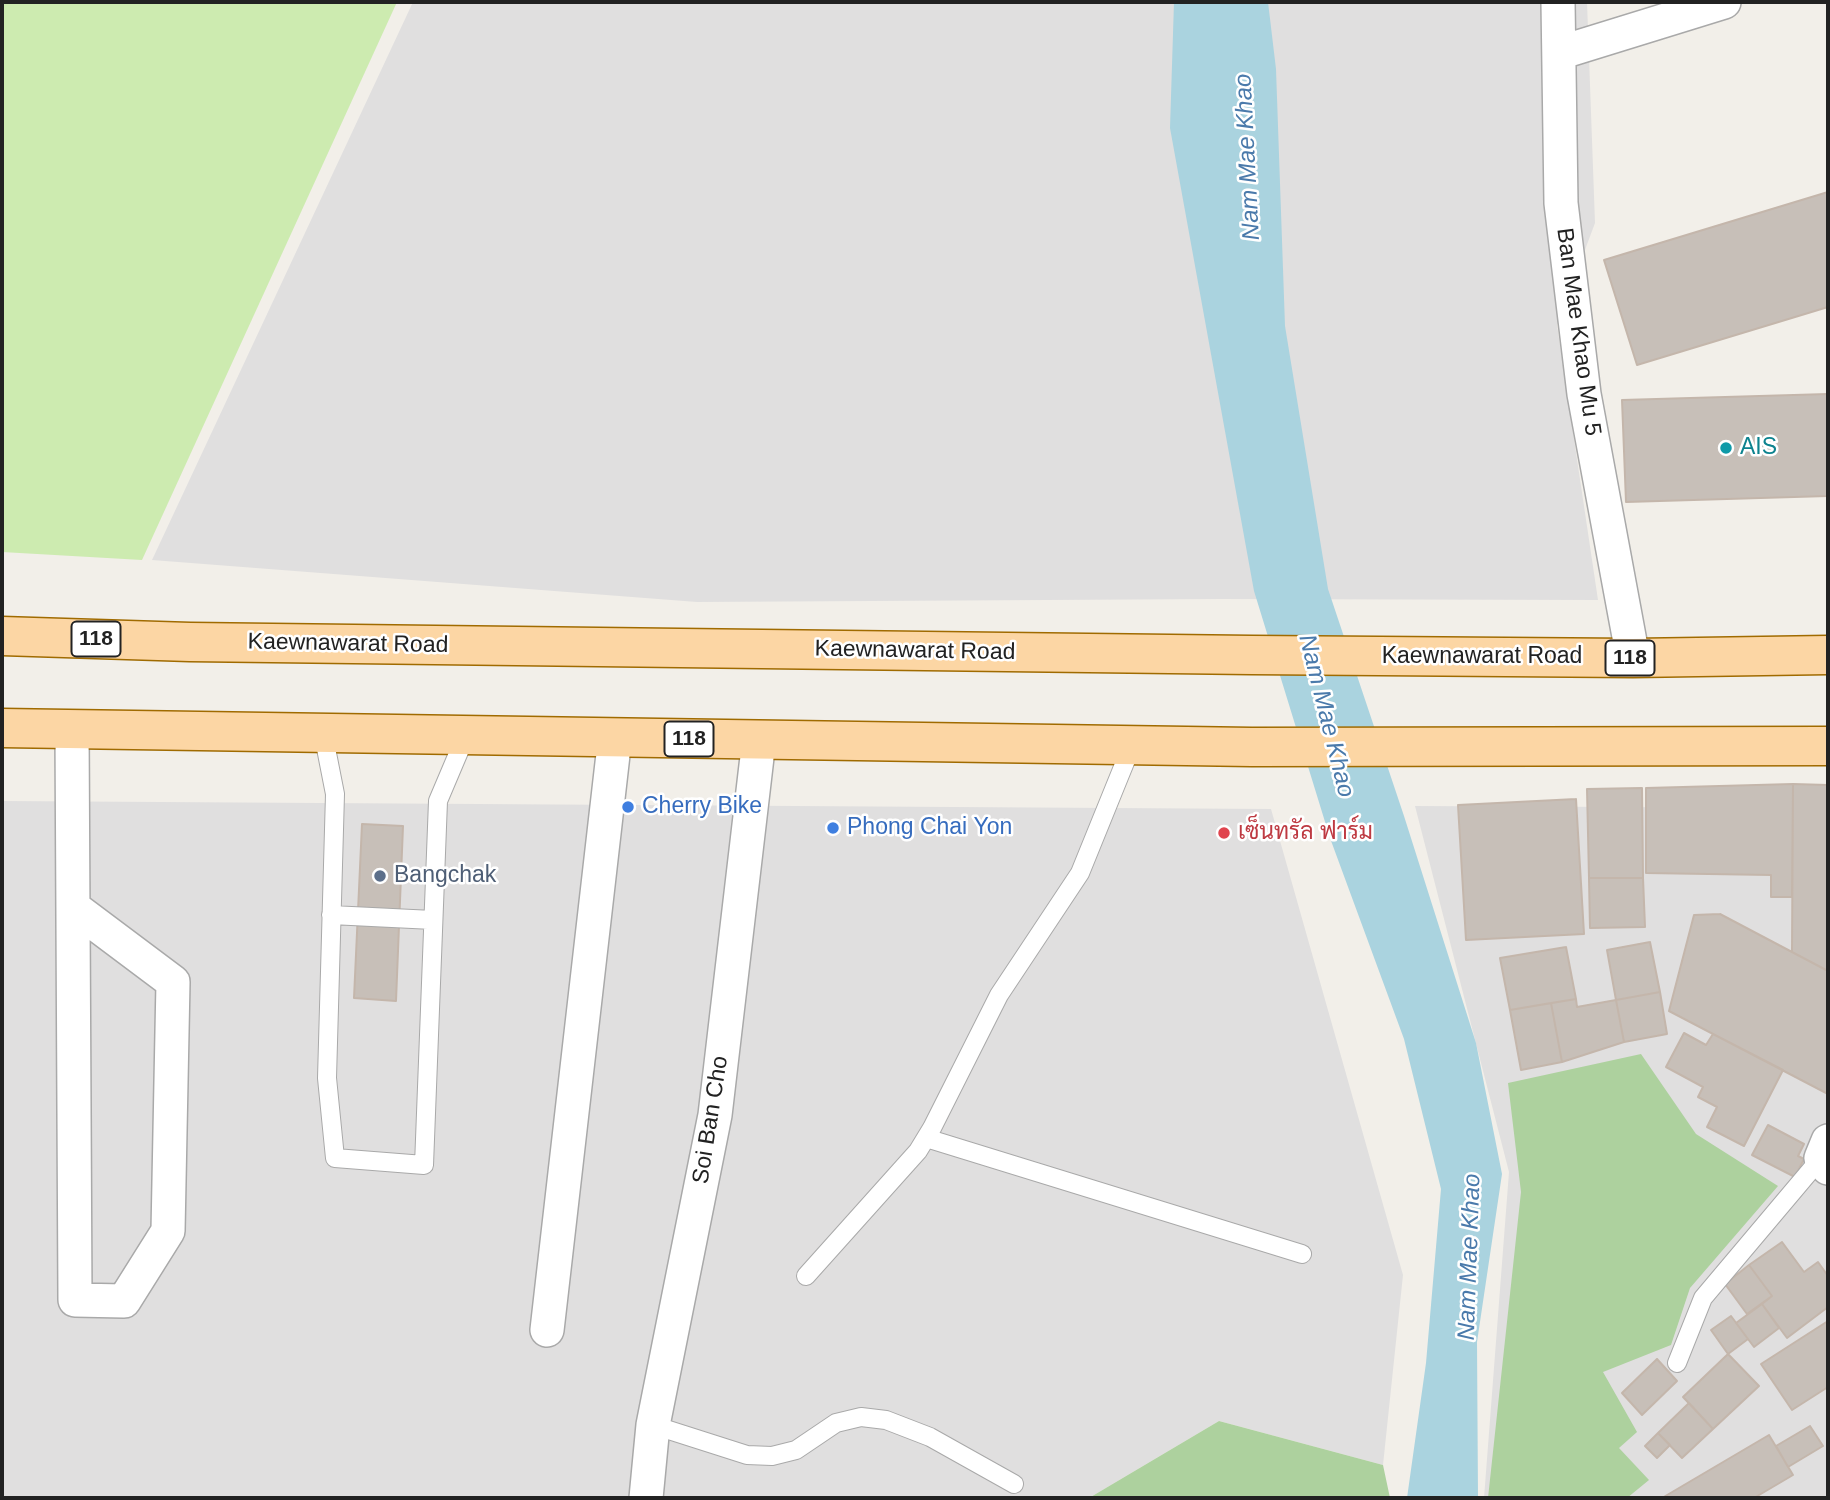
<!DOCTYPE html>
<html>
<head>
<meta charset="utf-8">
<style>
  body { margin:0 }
  #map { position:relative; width:1830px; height:1500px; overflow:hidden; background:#f2efe9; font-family:Helvetica,sans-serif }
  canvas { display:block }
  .frame { position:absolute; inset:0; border:4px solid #222; pointer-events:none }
</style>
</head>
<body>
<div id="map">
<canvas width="1830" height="1500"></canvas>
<div class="frame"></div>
</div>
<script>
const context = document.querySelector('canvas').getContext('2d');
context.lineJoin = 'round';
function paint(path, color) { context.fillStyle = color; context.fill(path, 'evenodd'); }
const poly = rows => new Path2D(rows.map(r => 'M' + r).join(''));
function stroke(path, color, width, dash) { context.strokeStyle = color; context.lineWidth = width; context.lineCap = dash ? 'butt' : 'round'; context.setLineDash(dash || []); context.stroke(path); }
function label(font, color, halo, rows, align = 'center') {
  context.font = font + ' Helvetica,Sarabun,sans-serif'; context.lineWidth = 5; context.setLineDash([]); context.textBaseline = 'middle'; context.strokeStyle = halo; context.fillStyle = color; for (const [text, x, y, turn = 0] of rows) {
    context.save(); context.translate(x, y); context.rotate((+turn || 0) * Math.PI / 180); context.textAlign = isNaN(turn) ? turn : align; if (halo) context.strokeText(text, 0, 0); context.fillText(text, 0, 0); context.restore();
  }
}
const residential = poly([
  [413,2,1587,2,1595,223,1557,325,1598,600,1221,599,697,602,152,560],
  [2,801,1271,809,1403,1275,1383,1465,1219,1421,1089,1498,2,1498],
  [1415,806,1828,808,1828,1498,1484,1498,1509,1172]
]);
const grass = poly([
  [2,2,397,2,142,560,2,552]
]);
const forest = poly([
  [1641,1054,1696,1134,1778,1186,1690,1288,1671,1345,1603,1372,1637,1432,1619,1448,1649,1480,1627,1498,1488,1498,1521,1192,1508,1083],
  [1219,1421,1383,1465,1390,1498,1089,1498]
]);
const water = poly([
  [1174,2,1268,2,1276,69,1285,326,1328,589,1404,816,1476,1043,1502,1174,1477,1342,1478,1498,1407,1498,1426,1363,1441,1189,1404,1039,1330,838,1254,591,1170,128]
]);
const building = poly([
  [1828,192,1828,307,1637,365,1604,260,1828,192],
  [1828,394,1828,496,1626,502,1622,400,1828,394],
  [1793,784,1828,785,1828,971,1792,952,1793,784],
  [1793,784,1792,897,1771,897,1771,875,1646,873,1646,788,1793,784],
  [1642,788,1643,878,1589,878,1587,789,1642,788],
  [1576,799,1584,934,1466,940,1458,805,1576,799],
  [362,824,403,826,396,1001,354,998,362,824],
  [1589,878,1643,878,1645,927,1590,928,1589,878],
  [1720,914,1828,971,1828,1094,1669,1011,1694,915,1720,914],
  [1650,942,1660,992,1616,1000,1607,950,1650,942],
  [1566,947,1576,999,1510,1010,1500,958,1566,947],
  [1660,992,1667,1034,1624,1042,1616,1000,1660,992],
  [1576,999,1577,1007,1616,1000,1624,1042,1562,1062,1551,1003,1576,999],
  [1551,1003,1562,1062,1521,1070,1510,1010,1551,1003],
  [1684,1033,1706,1045,1713,1034,1783,1070,1744,1146,1707,1127,1717,1107,1698,1097,1703,1087,1666,1067,1684,1033],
  [1768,1125,1804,1144,1798,1156,1804,1159,1795,1177,1752,1155,1768,1125],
  [1782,1242,1804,1272,1818,1262,1828,1276,1828,1307,1787,1338,1762,1304,1772,1296,1749,1265,1782,1242],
  [1749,1265,1772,1296,1747,1314,1725,1284,1749,1265],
  [1762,1304,1779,1328,1754,1347,1736,1323,1762,1304],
  [1731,1316,1748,1339,1728,1354,1711,1330,1731,1316],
  [1828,1321,1828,1387,1792,1410,1761,1364,1828,1321],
  [1728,1354,1759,1386,1713,1429,1683,1397,1728,1354],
  [1657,1359,1677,1381,1642,1415,1622,1393,1657,1359],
  [1689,1403,1713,1429,1682,1458,1658,1433,1689,1403],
  [1810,1426,1823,1446,1788,1467,1776,1446,1810,1426],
  [1658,1433,1670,1445,1657,1458,1645,1446,1658,1433],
  [1769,1435,1793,1475,1754,1498,1662,1498,1769,1435]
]);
const lane = poly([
  [323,733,335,794,327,1078,335,1158,424,1165,438,801,466,735],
  [331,915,433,920],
  [926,1138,1302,1254],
  [806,1276,918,1151,932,1128,999,995,1080,873,1132,745],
  [1677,1363,1703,1298,1821,1158],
  [653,1425,747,1455,772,1456,796,1450,836,1423,861,1417,886,1420,930,1437,1014,1484]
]);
const street = poly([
  [1558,2,1561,203,1584,394,1633,658],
  [1559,53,1724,2],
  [72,729,75,1300,124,1301,168,1231,173,982,73,907],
  [1828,1141,1821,1158,1828,1168],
  [547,1330,615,737],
  [646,1498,653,1425,715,1115,759,740]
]);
const primary = poly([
  [2,636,190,642,1252,655,1633,658,1828,655],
  [2,728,1252,747,1828,746]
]);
const markers = [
  [1726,448,7,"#0f9aa8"],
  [628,807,7,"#3f7fe0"],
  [833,828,7,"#3f7fe0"],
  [1224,833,7,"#e0444e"],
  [380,876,7,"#5c6f8a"]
];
const shields = [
  [96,639,49],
  [1630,658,49],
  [689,739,49]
];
const shieldNames = [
  ["118",96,639],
  ["118",1630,658],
  ["118",689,739]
];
const streetNames = [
  ["Ban Mae Khao Mu 5",1578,332,82],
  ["Kaewnawarat Road",348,644,1],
  ["Kaewnawarat Road",915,651,1],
  ["Kaewnawarat Road",1482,657],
  ["Soi Ban Cho",711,1120,-81]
];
const cultureNames = [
  ["AIS",1740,448]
];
const shopNames = [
  ["Cherry Bike",642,807],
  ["Phong Chai Yon",847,828]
];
const healthNames = [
  ["เซ็นทรัล ฟาร์ม",1238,833]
];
const serviceNames = [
  ["Bangchak",394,876]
];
const waterNames = [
  ["Nam Mae Khao",1248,157,-93],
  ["Nam Mae Khao",1326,716,76],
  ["Nam Mae Khao",1470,1257,-88]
];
paint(residential, '#e0dfdf');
paint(grass, '#cdebb0');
paint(forest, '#add19e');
paint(water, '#aad3df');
paint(building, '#c7bfb8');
stroke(building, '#c4b6ab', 2);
stroke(lane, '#a9a9a9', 20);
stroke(street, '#a9a9a9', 36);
stroke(primary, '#a06b00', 41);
stroke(lane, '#fff', 18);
stroke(street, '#fff', 33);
stroke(primary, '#fcd6a4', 38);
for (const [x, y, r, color] of markers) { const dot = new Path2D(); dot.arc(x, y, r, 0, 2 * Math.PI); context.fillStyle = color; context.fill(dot); stroke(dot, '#fff', 2.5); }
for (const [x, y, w] of shields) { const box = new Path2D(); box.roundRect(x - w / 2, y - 17.5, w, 35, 5); context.fillStyle = '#fff'; context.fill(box); stroke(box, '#222', 2); }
label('bold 21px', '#222', null, shieldNames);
label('23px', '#222', '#fff', streetNames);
label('23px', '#0d838f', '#fff', cultureNames, 'left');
label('23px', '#366cbe', '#fff', shopNames, 'left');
label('23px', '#be3a42', '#fff', healthNames, 'left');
label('23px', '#4e5e75', '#fff', serviceNames, 'left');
label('italic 24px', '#4a7aab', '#fff', waterNames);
</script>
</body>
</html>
